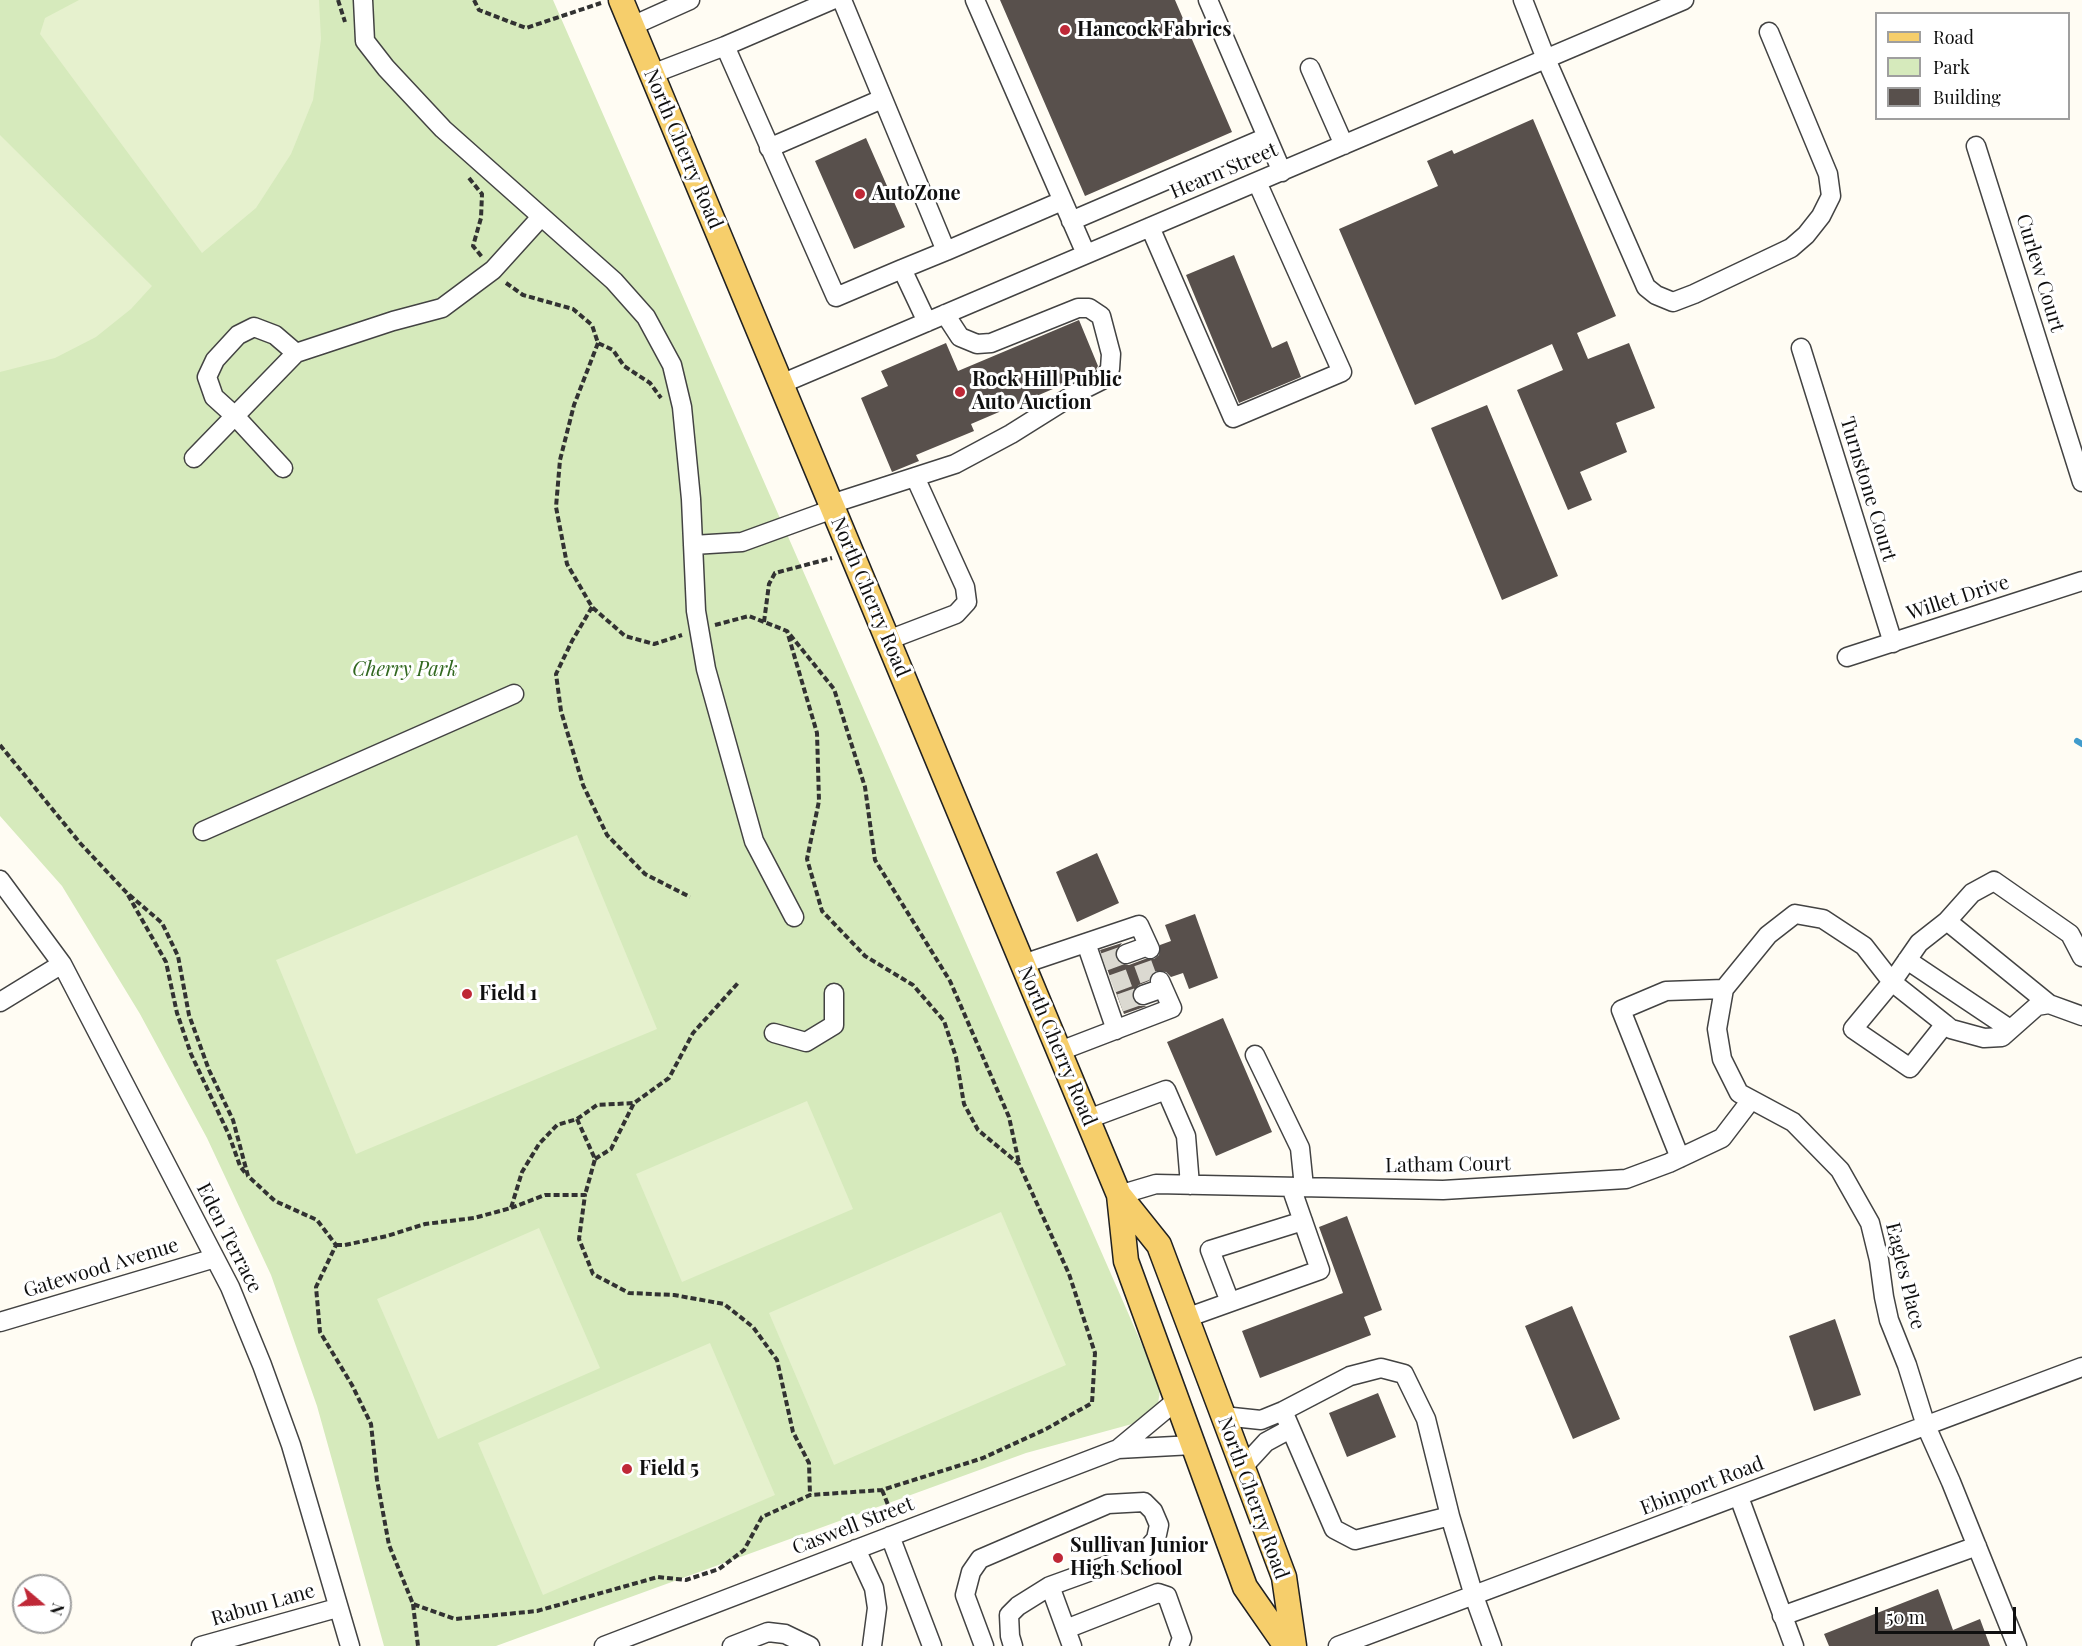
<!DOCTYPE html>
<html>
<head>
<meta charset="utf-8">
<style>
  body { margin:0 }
  #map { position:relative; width:2082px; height:1646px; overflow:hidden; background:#fffcf3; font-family:"Playfair Display",serif }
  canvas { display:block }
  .legend { position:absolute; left:1875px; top:12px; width:195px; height:108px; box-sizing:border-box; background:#fff; border:2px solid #9f9f9f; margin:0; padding:8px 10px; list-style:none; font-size:18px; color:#101010 }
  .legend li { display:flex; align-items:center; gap:12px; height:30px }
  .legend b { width:30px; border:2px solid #9f9f9f }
  .north { position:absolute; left:12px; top:1574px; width:60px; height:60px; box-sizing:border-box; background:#fff; border:2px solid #9f9f9f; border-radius:50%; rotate:109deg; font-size:16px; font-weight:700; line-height:24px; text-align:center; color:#101010 }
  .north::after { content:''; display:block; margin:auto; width:21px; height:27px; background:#bf2837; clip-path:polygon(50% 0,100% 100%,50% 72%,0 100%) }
  .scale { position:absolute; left:1875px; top:1607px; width:141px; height:27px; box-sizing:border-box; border:3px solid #101010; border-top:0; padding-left:8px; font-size:18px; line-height:21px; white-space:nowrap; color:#101010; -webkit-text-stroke:4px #fff; paint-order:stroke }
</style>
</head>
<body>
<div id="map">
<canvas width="2082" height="1646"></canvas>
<ul class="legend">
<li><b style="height:8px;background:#f6ce6b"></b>Road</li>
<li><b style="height:16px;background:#d6eabc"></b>Park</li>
<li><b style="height:16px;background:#58504c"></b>Building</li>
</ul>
<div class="north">N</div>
<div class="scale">50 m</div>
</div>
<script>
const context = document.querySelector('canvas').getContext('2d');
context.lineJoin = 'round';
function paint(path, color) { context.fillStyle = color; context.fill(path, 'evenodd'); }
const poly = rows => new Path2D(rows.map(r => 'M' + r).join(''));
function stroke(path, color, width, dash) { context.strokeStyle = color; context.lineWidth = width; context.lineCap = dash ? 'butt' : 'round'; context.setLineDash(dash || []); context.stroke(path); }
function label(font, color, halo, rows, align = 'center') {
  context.font = font + ' "Playfair Display",serif'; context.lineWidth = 6; context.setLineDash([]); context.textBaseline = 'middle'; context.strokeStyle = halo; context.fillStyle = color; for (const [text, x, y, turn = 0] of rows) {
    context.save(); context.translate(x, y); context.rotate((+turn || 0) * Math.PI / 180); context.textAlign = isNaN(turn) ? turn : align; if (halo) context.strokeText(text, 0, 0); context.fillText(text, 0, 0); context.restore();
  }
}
const green = poly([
  [0,0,553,0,1157,1379,1160,1390,1158,1404,1149,1413,1132,1424,1026,1453,496,1646,384,1646,317,1406,271,1275,207,1138,140,1014,62,886,0,816]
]);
const pitch = poly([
  [79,0,319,0,321,39,313,100,291,154,256,208,202,253,40,34,45,18],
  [0,135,152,286,131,309,96,337,55,358,0,372],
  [577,835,657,1029,356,1154,276,960],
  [807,1101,853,1209,682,1282,636,1174],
  [1001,1212,1066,1365,834,1465,769,1313],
  [539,1228,600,1368,438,1439,377,1299],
  [710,1343,775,1495,543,1595,478,1443]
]);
const stream = poly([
  [2077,741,2082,744]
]);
const building = poly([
  [1000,0,1175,0,1232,132,1085,196],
  [1533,119,1616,316,1577,333,1588,359,1629,343,1655,408,1616,423,1627,452,1580,472,1592,500,1568,510,1517,390,1563,370,1552,344,1415,405,1339,229,1438,186,1427,161,1452,150,1454,154],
  [866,138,905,227,854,249,815,161],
  [1234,255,1272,348,1287,341,1301,377,1239,403,1186,275],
  [1079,320,1098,366,1095,371,971,424,974,431,916,455,919,461,892,472,861,398,888,386,881,371,946,343,958,371],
  [1487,405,1558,576,1502,600,1431,428],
  [1097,853,1119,903,1077,922,1056,872],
  [1195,914,1218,978,1189,989,1183,973,1171,977,1166,972,1156,971,1151,975,1149,981,1139,985,1132,992,1135,1003,1140,1006,1147,1006,1124,1014,1100,950,1122,943,1115,953,1119,963,1129,965,1145,959,1154,959,1159,955,1160,945,1171,941,1165,925],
  [1223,1018,1272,1132,1216,1156,1167,1042],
  [1347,1216,1382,1310,1364,1317,1371,1335,1260,1378,1242,1331,1343,1293,1319,1227],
  [1572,1306,1620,1419,1573,1439,1525,1326],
  [1835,1319,1861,1395,1814,1411,1789,1336],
  [1378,1393,1396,1437,1347,1457,1329,1413],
  [1938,1589,1953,1630,1980,1619,1990,1646,1829,1646,1824,1634]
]);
const minorTunnel = poly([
  [1104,962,1126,954],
  [1112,984,1156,968],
  [1120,1003,1143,995]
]);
const path = poly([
  [338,0,345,22],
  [474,0,479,10,526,28,601,3],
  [469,178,482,194,481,218,473,246,482,257],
  [506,283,523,295,573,309,592,325,598,343,613,350,624,366,650,383,661,398],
  [598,343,574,405,560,460,556,507,567,564,592,607,625,636,654,644,682,635],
  [592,607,572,641,556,674,561,711,583,785,607,835,645,874,690,897],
  [764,622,769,584,775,573,832,558],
  [715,625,749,616,787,631,834,689,865,787,875,860,950,981,1009,1117,1019,1163],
  [0,745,80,843,126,892,162,923,178,956,189,1015,209,1070,233,1120,248,1176,275,1201,317,1220,336,1245,316,1287,320,1332,352,1385,371,1424,377,1480,389,1545,413,1604,455,1619,537,1611,658,1577,686,1580,719,1569,744,1550,762,1517,810,1495,882,1490,983,1458,1046,1429,1092,1403,1095,1353,1069,1274,1019,1164,978,1130,964,1104,956,1057,944,1021,913,985,865,956,822,911,807,859,819,801,817,733,787,631],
  [128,895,166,962,177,1013,191,1054,229,1135,240,1166,246,1174],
  [577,1119,595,1159,585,1195],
  [595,1159,611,1149,634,1103],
  [511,1208,545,1195,585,1195,579,1239,593,1274,629,1293,674,1295,724,1304,753,1327,777,1360,793,1432,809,1463,810,1495],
  [336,1245,345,1245,387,1236,425,1224,474,1218,511,1208,522,1172,539,1144,557,1125,577,1119,597,1105,634,1103,669,1078,693,1033,738,983],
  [882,1490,893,1517],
  [413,1604,418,1646]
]);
const minor = poly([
  [363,0,365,41,386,68,443,129,614,281,646,317,672,365,682,407,691,499,696,611,706,669,754,841,794,917],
  [842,0,946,251,1062,201],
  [975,0,1086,254],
  [1523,0,1546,59,1646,287,1656,295,1673,302,1694,294,1791,248,1806,235,1821,216,1831,196,1828,174,1769,32],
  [632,26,690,0],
  [725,46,836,297,902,269,927,322],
  [1310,68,1344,145],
  [652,74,725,46,832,0],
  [1267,137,1282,172],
  [1976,146,2082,482],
  [769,148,882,99],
  [1071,221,1267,137,1208,0],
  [1150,227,1233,418,1342,372,1257,182],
  [902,269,946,251],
  [1801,348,1893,643],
  [781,384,1684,0],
  [194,458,296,353,393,321,442,308,493,270,541,217],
  [283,468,235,416,214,397,207,377,215,360,238,335,254,327,275,335,296,353],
  [831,504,955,464,1011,434,1078,392,1102,380,1110,369,1111,354,1101,316,1089,308,1078,308,991,343,977,344,960,337,945,314],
  [693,545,742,542,833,509],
  [888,640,956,614,967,602,965,587,915,477],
  [1847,657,2082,581],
  [203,831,514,694],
  [0,880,62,964,230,1287,262,1365,291,1445,350,1646],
  [1947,921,2049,1004],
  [1086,943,1116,1030],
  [1126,954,1148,946],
  [2082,957,2070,934,1994,881,1972,893,1947,921,1919,943,1892,982,1853,1029,1910,1068,1945,1024,1951,1029,1984,1038,2002,1037,2037,1006,2049,1004,2082,1016],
  [1907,960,2010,1029],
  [1023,964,1139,925,1150,949],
  [1143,995,1163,988],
  [0,1002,62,964],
  [1945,1024,1892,982,1864,946,1823,919,1795,914,1768,935,1724,989,1717,1029,1722,1059,1739,1093,1793,1122,1840,1170,1870,1223,1879,1260,1884,1297,1889,1320,1907,1365,1926,1426,1951,1482,2017,1646],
  [774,1033,806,1042,834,1025,834,993],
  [1060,1051,1172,1008,1160,981],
  [1255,1055,1300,1148,1304,1187],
  [1088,1119,1166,1090,1186,1136,1190,1185],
  [1680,1158,1621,1010,1666,991,1724,989],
  [1119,1195,1156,1184,1443,1190,1626,1179,1669,1163,1722,1138,1751,1100],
  [1230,1302,1210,1250,1303,1221],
  [1186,1318,1320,1270,1291,1187],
  [0,1322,215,1258],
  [1283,1411,1334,1529,1355,1540,1450,1516,1474,1596,1492,1646],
  [1223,1416,1261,1420,1283,1411,1350,1376,1381,1368,1404,1374,1426,1419,1450,1516],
  [1118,1449,1177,1400],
  [1243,1467,1266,1442,1290,1429],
  [1739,1497,1794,1646],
  [890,1536,932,1646],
  [856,1549,874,1588,877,1608,872,1646],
  [1050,1586,1072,1646],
  [1782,1616,1977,1546],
  [1066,1629,1158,1593,1167,1596,1182,1638,1179,1646],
  [201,1646,337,1608],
  [604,1646,1118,1449,1193,1445],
  [732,1646,768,1632,785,1634,810,1646],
  [984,1646,965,1595,971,1572,980,1559,1108,1504,1144,1502,1153,1511,1159,1525,1156,1539,1144,1552,1050,1586,1018,1606,1009,1615,1010,1636,1013,1646],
  [1338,1646,2082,1367]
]);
const major = poly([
  [621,0,1119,1195,1159,1245,1284,1577,1294,1646],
  [1119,1195,1126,1261,1245,1587,1286,1646]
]);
const markers = [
  [1065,30,6,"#bf2837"],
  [860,194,6,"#bf2837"],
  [960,392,6,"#bf2837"],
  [467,994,6,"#bf2837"],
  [627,1469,6,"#bf2837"],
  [1058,1558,6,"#bf2837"]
];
const poiNames = [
  ["Hancock Fabrics",1077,30],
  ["AutoZone",872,194],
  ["Rock Hill Public",972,380],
  ["Auto Auction",972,403],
  ["Field 1",479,994],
  ["Field 5",639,1469],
  ["Sullivan Junior",1070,1546],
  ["High School",1070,1569]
];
const streetNames = [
  ["North Cherry Road",683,149,67],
  ["Hearn Street",1224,171,-23],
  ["Curlew Court",2040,273,73],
  ["Turnstone Court",1868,489,73],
  ["North Cherry Road",870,597,67],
  ["Willet Drive",1958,598,-18],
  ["North Cherry Road",1057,1046,67],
  ["Latham Court",1448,1165,-1],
  ["Eden Terrace",229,1238,63],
  ["Gatewood Avenue",101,1268,-17],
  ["Eagles Place",1905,1276,76],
  ["Ebinport Road",1702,1486,-21],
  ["North Cherry Road",1253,1498,70],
  ["Caswell Street",853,1526,-21],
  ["Rabun Lane",263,1605,-16]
];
const parkNames = [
  ["Cherry Park",405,670]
];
paint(green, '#d6eabc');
paint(pitch, '#e6f1ce');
stroke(stream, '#409bcc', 6);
paint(building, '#58504c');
stroke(minorTunnel, '#dbd9d1', 18, [18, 9]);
stroke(minor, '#434343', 21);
stroke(major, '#212121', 27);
stroke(path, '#323232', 4, [6, 3]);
stroke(minor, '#fff', 18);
stroke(major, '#f6ce6b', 24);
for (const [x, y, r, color] of markers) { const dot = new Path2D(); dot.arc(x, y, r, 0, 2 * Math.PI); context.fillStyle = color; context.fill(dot); stroke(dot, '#fff', 2); }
label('bold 20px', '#101010', '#fff', poiNames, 'left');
label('20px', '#101010', '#fff', streetNames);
label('italic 20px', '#326820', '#fff', parkNames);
</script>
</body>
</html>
